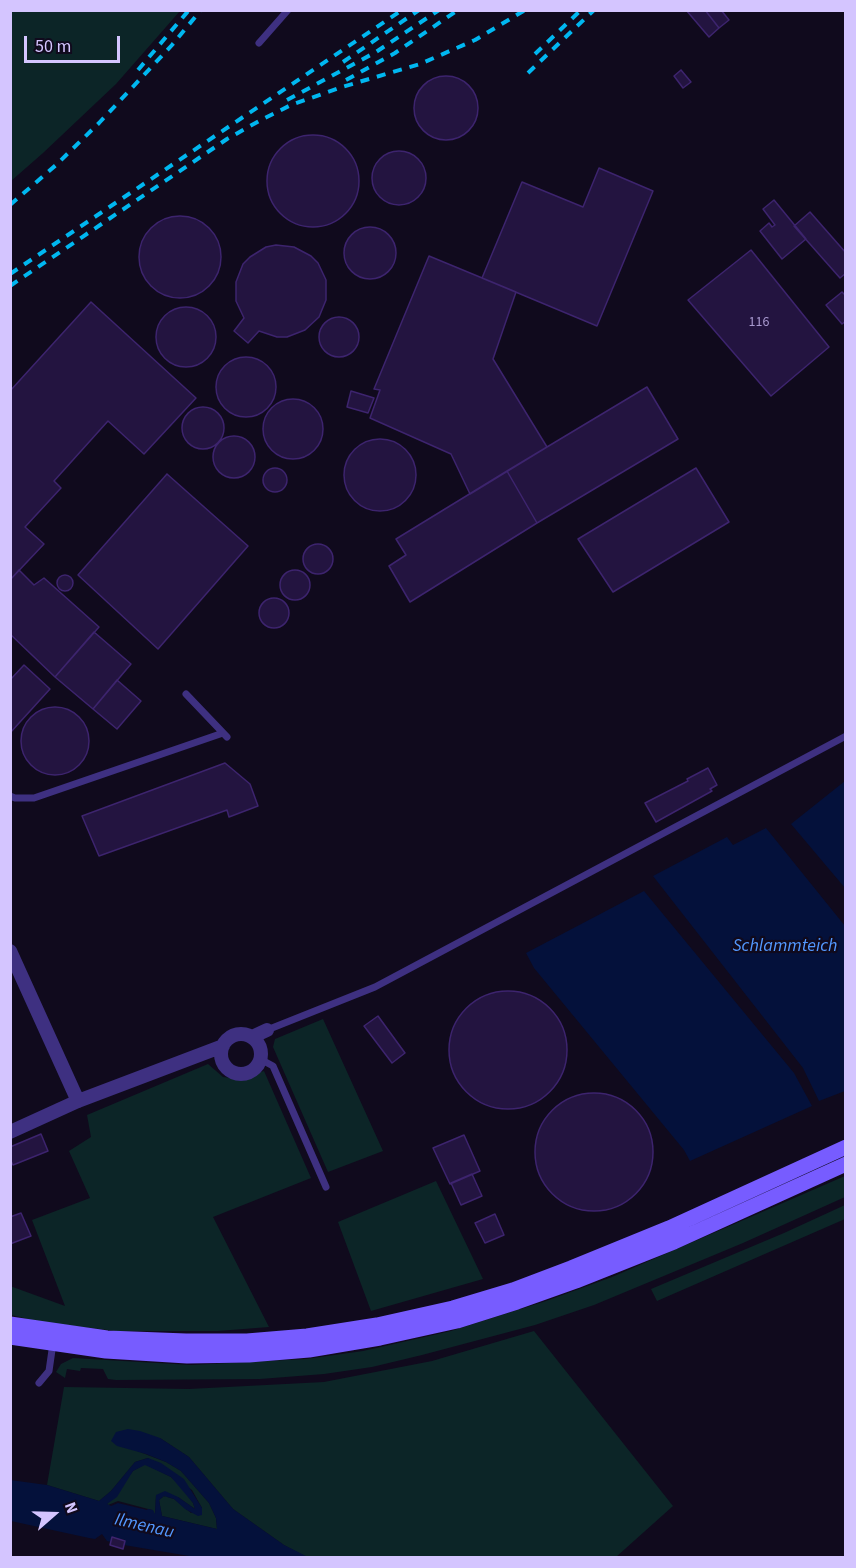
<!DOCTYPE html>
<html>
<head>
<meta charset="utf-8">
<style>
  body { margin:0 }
  #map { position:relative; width:856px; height:1568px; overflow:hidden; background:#100a1d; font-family:"Source Sans 3",sans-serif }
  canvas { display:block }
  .frame { position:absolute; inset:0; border:12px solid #d4c5ff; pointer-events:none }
  .north { position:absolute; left:24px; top:1484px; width:60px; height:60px; -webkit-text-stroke:4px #100a1d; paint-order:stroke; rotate:70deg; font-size:16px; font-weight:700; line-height:24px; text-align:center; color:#d4c5ff }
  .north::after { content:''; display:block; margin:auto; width:21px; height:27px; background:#d4c5ff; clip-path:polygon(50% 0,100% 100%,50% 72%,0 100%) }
  .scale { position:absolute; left:24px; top:36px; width:96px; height:27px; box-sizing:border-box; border:3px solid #d4c5ff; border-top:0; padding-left:8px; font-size:18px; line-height:21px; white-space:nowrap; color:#d4c5ff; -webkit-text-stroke:4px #100a1d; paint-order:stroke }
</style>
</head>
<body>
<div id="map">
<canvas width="856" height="1568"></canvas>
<div class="frame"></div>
<div class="north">N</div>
<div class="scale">50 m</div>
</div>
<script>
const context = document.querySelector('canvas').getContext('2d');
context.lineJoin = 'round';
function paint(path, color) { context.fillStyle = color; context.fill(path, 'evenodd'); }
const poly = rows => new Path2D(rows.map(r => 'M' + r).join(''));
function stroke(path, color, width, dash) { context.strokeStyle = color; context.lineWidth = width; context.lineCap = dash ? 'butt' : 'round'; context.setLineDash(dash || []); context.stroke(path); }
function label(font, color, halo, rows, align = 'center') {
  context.font = font + ' "Source Sans 3",sans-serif'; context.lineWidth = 4.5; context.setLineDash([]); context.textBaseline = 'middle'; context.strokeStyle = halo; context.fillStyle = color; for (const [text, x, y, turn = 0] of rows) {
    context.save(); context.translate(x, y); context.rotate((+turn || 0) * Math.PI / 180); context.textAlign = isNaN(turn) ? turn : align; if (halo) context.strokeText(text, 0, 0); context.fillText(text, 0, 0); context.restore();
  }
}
const green = poly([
  [10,11,180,11,116,84,43,153,11,181],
  [323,1019,383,1151,328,1172,273,1047,275,1039],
  [208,1064,223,1077,239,1079,264,1071,311,1178,213,1217,269,1327,218,1331,116,1331,41,1322,11,1315,10,1286,65,1306,32,1220,90,1198,69,1151,91,1137,87,1115],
  [845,1176,845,1197,743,1243,594,1305,535,1325,422,1355,372,1367,324,1374,260,1379,116,1380,108,1379,103,1369,81,1368,80,1371,67,1369,65,1378,56,1372,61,1364,73,1358,191,1365,306,1359,363,1351,451,1331,546,1301,612,1277],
  [436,1181,483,1279,371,1311,338,1222],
  [845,1205,845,1219,657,1301,651,1289,784,1233],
  [534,1331,673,1506,616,1557,308,1558,284,1545,233,1509,189,1457,160,1438,132,1449,166,1462,181,1471,209,1503,216,1518,217,1529,162,1516,159,1500,164,1496,174,1499,191,1513,202,1508,192,1490,148,1458,135,1462,111,1491,99,1501,47,1485,64,1387,189,1389,324,1382,432,1361],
  [145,1464,171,1477,180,1485,193,1503,195,1509,178,1497,156,1496,155,1515,152,1510,118,1501,108,1505,107,1504,133,1471]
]);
const water = poly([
  [845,781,845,888,791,824],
  [766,828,845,926,845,1091,819,1101,803,1068,653,876,727,837,733,845],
  [644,891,794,1073,812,1106,690,1161,684,1150,534,968,526,953],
  [128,1429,140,1431,160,1438,189,1457,233,1509,284,1545,308,1557,195,1557,124,1545,125,1540,113,1537,111,1542,107,1541,102,1534,95,1539,89,1538,11,1521,10,1480,47,1485,99,1501,111,1491,135,1462,148,1458,161,1463,184,1479,202,1508,202,1515,198,1516,185,1509,174,1499,164,1496,159,1500,162,1516,217,1529,216,1518,209,1503,181,1471,166,1462,146,1454,117,1446,111,1441,116,1432],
  [145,1465,171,1477,193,1503,195,1509,178,1497,165,1491,156,1495,155,1514,153,1510,148,1509,147,1510,118,1503,111,1506,107,1504,117,1497,133,1471]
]);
const building = poly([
  [686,10,705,10,719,28,709,37,686,10],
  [705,10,721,10,729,20,719,28,705,10],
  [681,70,691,82,683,88,674,76,681,70],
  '414 108a32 32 0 1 1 64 0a32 32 0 1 1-64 0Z',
  '267 181a46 46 0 1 1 92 0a46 46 0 1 1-92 0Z',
  '372 178a27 27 0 1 1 54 0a27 27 0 1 1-54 0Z',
  [599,168,653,191,597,326,482,278,522,182,583,207,599,168],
  [774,200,806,239,782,259,760,231,769,223,772,227,775,225,763,209,774,200],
  [810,212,846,253,846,273,840,278,794,226,810,212],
  '139 257a41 41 0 1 1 82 0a41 41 0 1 1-82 0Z',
  '344 253a26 26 0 1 1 52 0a26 26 0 1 1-52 0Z',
  [276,245,294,247,311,256,318,263,326,280,326,300,319,317,305,330,287,337,277,337,259,331,248,343,234,331,244,318,236,301,236,282,243,264,250,257,266,247,276,245],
  [751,250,829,347,771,396,688,300,751,250],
  [429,256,516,292,493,359,547,447,470,494,451,454,370,418,380,390,374,389,429,256],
  [842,292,846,296,846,321,842,324,826,305,842,292],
  [91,302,196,398,144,454,108,421,54,481,61,488,25,527,44,544,10,580,10,391,91,302],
  '156 337a30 30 0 1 1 60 0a30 30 0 1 1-60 0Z',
  '319 337a20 20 0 1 1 40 0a20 20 0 1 1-40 0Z',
  '216 387a30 30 0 1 1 60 0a30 30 0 1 1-60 0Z',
  [647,387,678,439,537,523,507,471,647,387],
  [351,391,374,398,368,413,347,407,351,391],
  '263 429a30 30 0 1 1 60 0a30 30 0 1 1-60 0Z',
  '182 428a21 21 0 1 1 42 0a21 21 0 1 1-42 0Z',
  '213 457a21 21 0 1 1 42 0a21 21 0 1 1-42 0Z',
  '344 475a36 36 0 1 1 72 0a36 36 0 1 1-72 0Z',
  '263 480a12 12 0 1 1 24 0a12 12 0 1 1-24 0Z',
  [696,468,729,522,613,592,578,539,696,468],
  [507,471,537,523,410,602,389,566,406,555,396,539,507,471],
  [167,474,248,546,158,649,78,575,167,474],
  '303 559a15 15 0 1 1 30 0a15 15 0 1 1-30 0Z',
  '280 585a15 15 0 1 1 30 0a15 15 0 1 1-30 0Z',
  [19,570,34,585,44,578,99,627,55,677,10,634,10,580,19,570],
  '57 583a8 8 0 1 1 16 0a8 8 0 1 1-16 0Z',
  '259 613a15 15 0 1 1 30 0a15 15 0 1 1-30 0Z',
  [94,632,131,664,93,709,55,677,94,632],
  [24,665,50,689,10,733,10,680,24,665],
  [117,680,141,701,117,729,93,709,117,680],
  '21 741a34 34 0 1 1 68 0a34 34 0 1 1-68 0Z',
  [225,763,250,784,258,806,229,817,227,810,99,856,82,816,225,763],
  [708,768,717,785,710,789,712,791,656,822,645,803,688,781,687,779,708,768],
  '449 1050a59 59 0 1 1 118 0a59 59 0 1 1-118 0Z',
  [378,1016,405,1053,392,1063,364,1026,378,1016],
  '535 1152a59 59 0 1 1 118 0a59 59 0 1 1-118 0Z',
  [41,1134,48,1151,13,1165,10,1159,10,1147,41,1134],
  [464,1135,480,1171,450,1184,433,1148,464,1135],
  [472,1174,482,1196,461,1205,451,1183,472,1174],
  [21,1213,31,1236,10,1244,10,1217,21,1213],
  [495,1214,504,1235,485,1243,475,1223,495,1214],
  [112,1537,125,1541,123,1549,110,1545,112,1537]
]);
const service = poly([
  [259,43,288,10],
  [186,694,227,737],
  [10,796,15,798,34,798,223,733],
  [267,1030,375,987,846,736],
  [260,1059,273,1066,326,1187],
  [39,1383,49,1371,53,1343]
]);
const minor = poly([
  [10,951,78,1101],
  '221 1054a20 20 0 1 1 40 0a20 20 0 1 1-40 0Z',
  [252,1037,267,1030],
  [10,1132,78,1101,223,1046]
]);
const secondary = poly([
  [10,1324,107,1338,186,1341,247,1341,307,1336,377,1325,453,1308,513,1290,571,1268,669,1228,846,1147],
  [10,1337,106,1351,187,1356,249,1355,309,1350,380,1338,457,1321,517,1302,576,1281,674,1242,846,1164]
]);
const rail = poly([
  [535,54,581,10],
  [343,62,419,10],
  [138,70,189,10],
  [528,73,594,10],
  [346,80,395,53,458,10],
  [287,100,376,52,439,10],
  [10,205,56,165,99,123,172,45,201,10],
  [10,274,402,10],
  [10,286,227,139,259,121,291,105,342,87,420,64,475,40,525,10]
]);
const numberNames = [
  ["116",759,323]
];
const waterNames = [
  ["Schlammteich",785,947],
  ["Ilmenau",144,1527,13]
];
paint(green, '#0c2527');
paint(water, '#04113b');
paint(building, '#231440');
stroke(building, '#3d246e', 1.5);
stroke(service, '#3e3081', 7);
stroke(minor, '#3e3081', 14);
stroke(secondary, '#775cff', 15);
stroke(rail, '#00b7f0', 4, [9, 8]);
label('14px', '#a899cf', null, numberNames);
label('italic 18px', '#5398ff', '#100a1d', waterNames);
</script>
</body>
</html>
